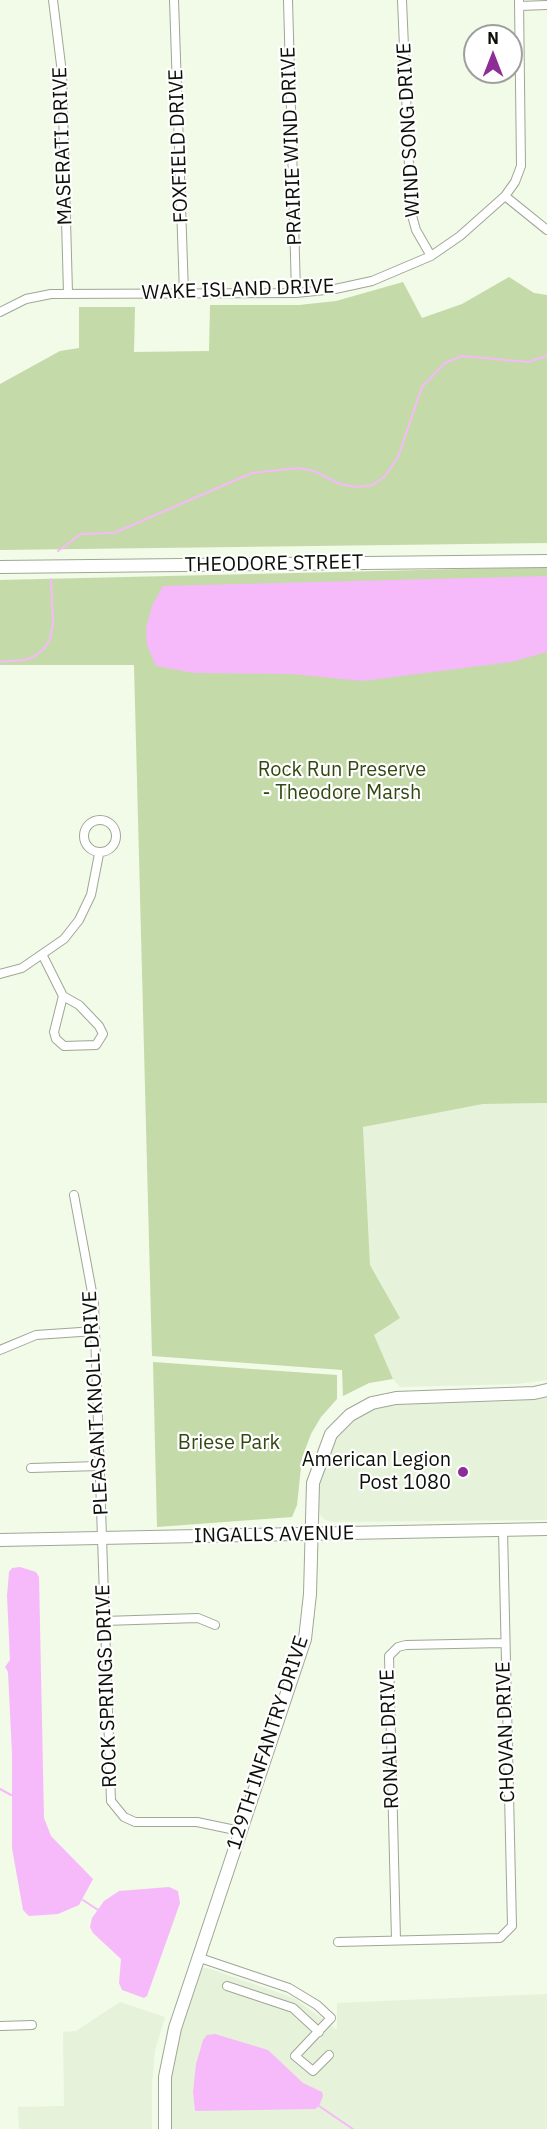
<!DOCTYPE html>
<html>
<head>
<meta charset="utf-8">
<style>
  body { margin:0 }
  #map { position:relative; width:547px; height:2129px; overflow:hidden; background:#f2fae8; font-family:"IBM Plex Sans",sans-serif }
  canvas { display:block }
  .north { position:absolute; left:463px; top:24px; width:60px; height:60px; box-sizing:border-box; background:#fff; border:2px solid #9e9f9d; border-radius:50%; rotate:0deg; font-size:16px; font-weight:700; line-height:24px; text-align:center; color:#0d0f09 }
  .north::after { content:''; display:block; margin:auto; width:21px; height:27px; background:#8d2d96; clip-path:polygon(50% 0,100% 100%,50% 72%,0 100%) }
</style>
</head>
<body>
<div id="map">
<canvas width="547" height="2129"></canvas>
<div class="north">N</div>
</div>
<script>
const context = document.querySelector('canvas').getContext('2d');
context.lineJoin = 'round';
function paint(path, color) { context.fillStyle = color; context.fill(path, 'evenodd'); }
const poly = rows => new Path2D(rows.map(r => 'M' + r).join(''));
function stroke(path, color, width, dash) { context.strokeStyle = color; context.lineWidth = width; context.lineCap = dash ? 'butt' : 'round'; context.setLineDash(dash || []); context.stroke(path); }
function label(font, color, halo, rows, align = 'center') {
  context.font = font + ' "IBM Plex Sans",sans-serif'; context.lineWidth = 4.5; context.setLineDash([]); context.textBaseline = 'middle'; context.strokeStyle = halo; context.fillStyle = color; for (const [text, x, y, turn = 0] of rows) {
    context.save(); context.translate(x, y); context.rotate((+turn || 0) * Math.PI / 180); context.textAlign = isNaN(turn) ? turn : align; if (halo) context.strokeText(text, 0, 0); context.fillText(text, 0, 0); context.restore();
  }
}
const built = poly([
  [547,1103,547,1380,516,1384,400,1387,393,1379,373,1334,400,1318,370,1265,363,1127,483,1104],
  [547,1397,547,1520,332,1522,324,1519,320,1514,317,1506,319,1475,335,1437,358,1416,385,1405,399,1404,515,1401],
  [202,1968,207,1968,294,1998,337,2030,337,2003,547,1994,547,2129,170,2129,169,2090,174,2044,198,1972],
  [120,2002,165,2017,155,2050,152,2084,152,2129,19,2129,18,2107,64,2106,63,2032,76,2031]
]);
const green = poly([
  [509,277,534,293,547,295,547,543,0,550,0,384,60,351,79,348,79,307,135,307,134,352,209,351,210,305,299,305,336,301,403,282,422,318,462,304],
  [547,567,547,1103,483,1104,363,1127,370,1265,400,1318,374,1335,393,1379,369,1383,343,1396,342,1370,152,1356,134,665,0,665,0,580],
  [153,1362,337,1375,337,1399,321,1417,311,1434,302,1458,297,1505,292,1517,157,1527]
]);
const water = poly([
  [547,576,547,652,511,662,362,681,292,674,194,673,156,666,147,645,146,628,152,606,163,586],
  [20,1567,36,1572,39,1577,44,1818,51,1836,93,1879,79,1905,58,1914,29,1916,23,1910,12,1848,12,1754,8,1672,5,1667,10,1660,7,1596,9,1572,12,1568],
  [169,1887,178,1891,180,1903,147,1996,144,1998,122,1990,119,1983,121,1959,93,1933,90,1927,92,1918,104,1901,119,1891],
  [215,2034,268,2050,303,2083,322,2092,323,2096,319,2106,315,2109,195,2111,193,2092,196,2064,203,2040,207,2035]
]);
const stream = poly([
  [58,551,81,534,114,533,252,473,298,468,314,471,340,484,356,487,373,485,385,476,398,457,422,387,445,363,462,356,528,362,547,356],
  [0,662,25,660,35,656,44,649,50,639,53,624,51,579],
  [0,1789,11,1795],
  [83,1900,98,1910],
  [319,2106,353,2129]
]);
const street = poly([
  [53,0,62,73,68,293],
  [174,0,184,293],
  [288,0,296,293],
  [402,0,411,212,416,230,431,256],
  [519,6,547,5],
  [505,196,547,230],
  [0,312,26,299,51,294,296,293,335,289,372,281,431,256,460,236,505,196,515,182,521,166,519,0],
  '84 836a16 16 0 1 1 32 0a16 16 0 1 1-32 0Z',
  [43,956,63,996,54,1032,56,1039,64,1046,96,1045,103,1034,99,1026,79,1005,63,996],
  [0,974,22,968,64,939,79,920,91,895,99,854],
  [74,1195,94,1303,111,1801,124,1817,135,1822,197,1822,240,1831],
  [0,1350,36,1335,95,1331],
  [31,1468,98,1466],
  [104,1621,198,1618,215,1625],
  [396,1940,389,1656,398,1647,406,1645,503,1643],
  [338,1942,500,1938,512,1926,503,1530],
  [197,1957,289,1988,317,2005,331,2018,295,2056,313,2071,329,2055],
  [227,1986,293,2008,319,2032],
  [0,2026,32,2025]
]);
const secondary = poly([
  [0,567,547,561],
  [0,1540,547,1529],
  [165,2129,165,2077,175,2028,305,1639,310,1594,313,1483,331,1434,350,1415,372,1403,396,1398,534,1393,547,1390]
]);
const markers = [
  [463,1472,6,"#8d2d96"]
];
const streetNames = [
  ["WIND SONG DRIVE",409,130,-93],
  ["MASERATI DRIVE",63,146,-92],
  ["FOXFIELD DRIVE",179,146,-92],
  ["PRAIRIE WIND DRIVE",292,146,-92],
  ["WAKE ISLAND DRIVE",238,290,-2],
  ["THEODORE STREET",274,564,-1],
  ["PLEASANT KNOLL DRIVE",96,1403,-93],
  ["INGALLS AVENUE",274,1535,-1],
  ["ROCK SPRINGS DRIVE",107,1686,-92],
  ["CHOVAN DRIVE",506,1732,-92],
  ["RONALD DRIVE",390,1739,-92],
  ["129TH INFANTRY DRIVE",268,1743,-72]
];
const parkNames = [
  ["Rock Run Preserve",342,770],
  ["- Theodore Marsh",342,793],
  ["Briese Park",229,1443]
];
const poiNames = [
  ["American Legion",451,1460],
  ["Post 1080",451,1483]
];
paint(built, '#e6f2d9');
paint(green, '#c4daa9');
paint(water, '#f6bafb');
stroke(stream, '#f6bafb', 2);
stroke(street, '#9fa796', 10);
stroke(secondary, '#9fa796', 14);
stroke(street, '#fff', 8);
stroke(secondary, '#fff', 12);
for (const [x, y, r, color] of markers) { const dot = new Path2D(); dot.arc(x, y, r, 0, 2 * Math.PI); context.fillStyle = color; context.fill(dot); stroke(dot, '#fff', 2); }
label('20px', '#0d0f09', '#fff', streetNames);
label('20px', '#334811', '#fff', parkNames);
label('20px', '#0d0f09', '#fff', poiNames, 'right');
</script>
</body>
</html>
